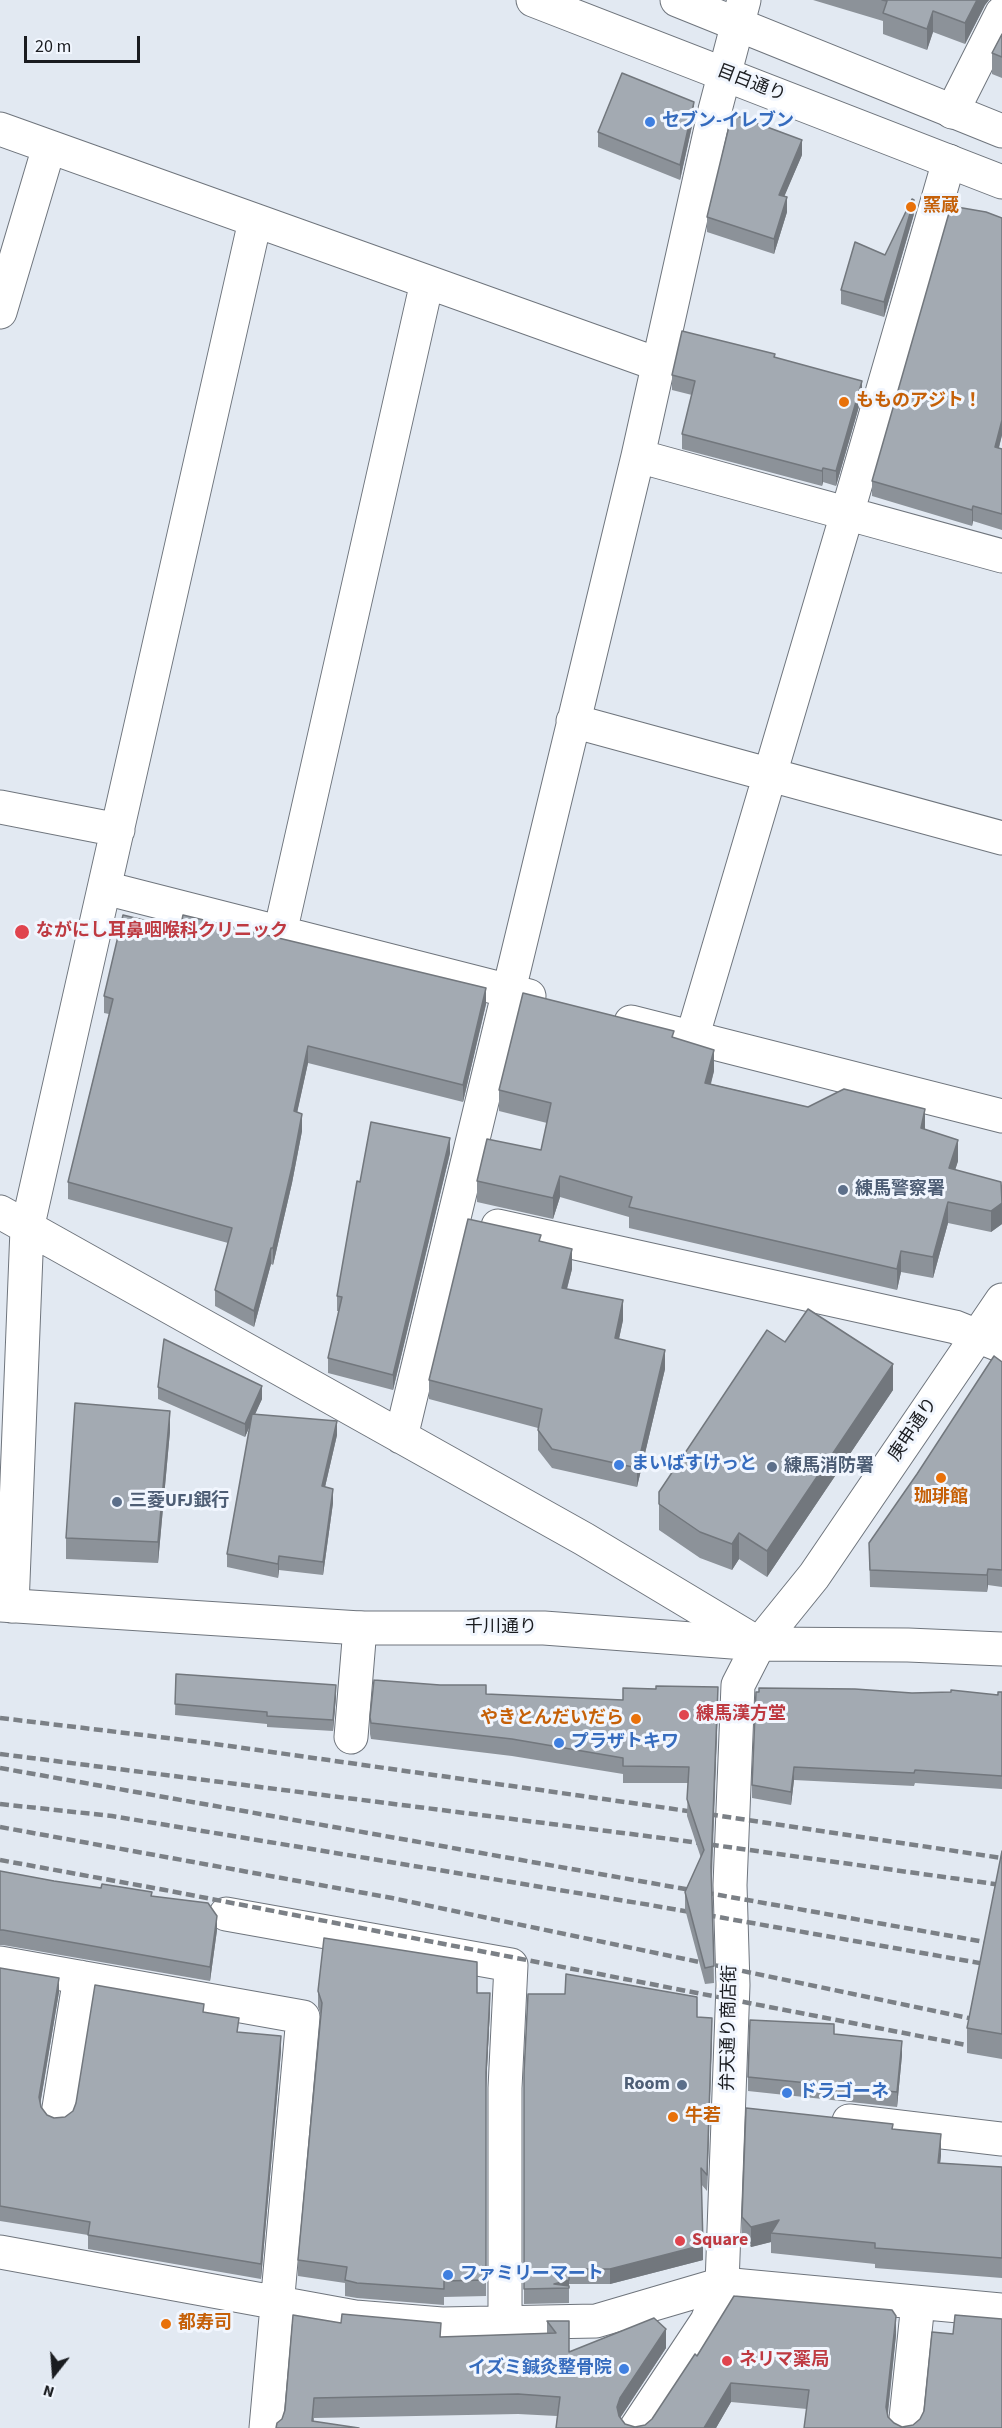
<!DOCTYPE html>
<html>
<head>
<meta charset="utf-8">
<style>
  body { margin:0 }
  #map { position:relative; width:1002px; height:2428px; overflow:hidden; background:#e2e9f2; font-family:"Source Sans 3",sans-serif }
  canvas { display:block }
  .north { position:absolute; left:24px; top:2344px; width:60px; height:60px; -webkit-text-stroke:4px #f1f6fe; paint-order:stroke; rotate:197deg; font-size:16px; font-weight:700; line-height:24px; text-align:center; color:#1a1c20 }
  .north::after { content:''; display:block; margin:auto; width:21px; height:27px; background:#1a1c20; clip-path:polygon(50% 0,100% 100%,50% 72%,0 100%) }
  .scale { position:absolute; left:24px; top:36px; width:116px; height:27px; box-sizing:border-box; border:3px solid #1a1c20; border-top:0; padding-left:8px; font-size:18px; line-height:21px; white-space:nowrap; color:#1a1c20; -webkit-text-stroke:4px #f1f6fe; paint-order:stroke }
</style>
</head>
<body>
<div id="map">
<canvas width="1002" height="2428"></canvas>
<div class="north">N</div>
<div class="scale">20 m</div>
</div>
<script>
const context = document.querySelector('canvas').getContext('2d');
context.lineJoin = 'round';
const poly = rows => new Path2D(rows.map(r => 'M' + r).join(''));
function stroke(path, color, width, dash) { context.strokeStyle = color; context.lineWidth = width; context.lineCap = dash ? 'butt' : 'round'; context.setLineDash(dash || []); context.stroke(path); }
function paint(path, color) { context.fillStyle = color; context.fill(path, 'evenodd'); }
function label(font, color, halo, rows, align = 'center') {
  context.font = font + ' "Source Sans 3","Noto Sans JP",sans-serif'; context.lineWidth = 6; context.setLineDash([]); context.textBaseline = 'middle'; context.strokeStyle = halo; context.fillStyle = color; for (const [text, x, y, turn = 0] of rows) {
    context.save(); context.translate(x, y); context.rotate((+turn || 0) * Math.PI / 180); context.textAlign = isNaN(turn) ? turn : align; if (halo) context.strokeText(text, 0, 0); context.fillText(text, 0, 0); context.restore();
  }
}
const minor = poly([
  [952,112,1002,13],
  [0,129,657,364],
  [0,312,49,147],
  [638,456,1002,556],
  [573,721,1002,838],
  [0,807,118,830],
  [105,888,529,996],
  [280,933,427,282],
  [631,1022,1002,1116],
  [692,1038,847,514,949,161],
  [0,1212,584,1539,759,1644],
  [498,1226,955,1327,1002,1346],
  [401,1437,638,456,715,110,744,0],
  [12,1606,27,1229,255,221],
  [351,1737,360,1628],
  [226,1914,511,1965,505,2088,505,2323],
  [0,1963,303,2017,266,2428],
  [58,2114,80,1977],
  [849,2121,1002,2139],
  [0,2252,355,2317,442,2324,596,2321,722,2284,1002,2310],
  [905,2428,918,2303]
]);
const major = poly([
  [533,0,1002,182],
  [677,0,1002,131],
  [0,1605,360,1628,544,1628,759,1644,908,1645,1002,1649],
  [636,2428,707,2321,722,2284,733,1985,730,1885,738,1685,759,1644,814,1576,1002,1300]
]);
const rail = poly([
  [0,1718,201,1742,667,1808,1002,1858],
  [0,1754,670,1839,1002,1885],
  [0,1768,1002,1945],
  [0,1804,112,1816,650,1905,1002,1967],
  [0,1827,392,1898,1002,2025],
  [0,1860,165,1890,1002,2052]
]);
const wall = poly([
  [813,0,989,0,985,5,965,44,933,32,927,50,883,34,883,21],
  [1002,34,1002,78,992,74,992,53],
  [694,117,680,180,598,147,598,132],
  [802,155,784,196,787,212,774,254,707,232,707,217],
  [914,214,884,317,841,304,841,290,885,255],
  [1002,218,1002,435,999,448,1002,449,1002,530,973,521,972,526,872,496,872,481],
  [775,357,862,396,836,486,823,482,822,486,682,449,682,434,692,395,672,390,672,375],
  [104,996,486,1004,463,1102,308,1063,297,1112,302,1131,292,1183,273,1265,271,1264,254,1327,215,1306,215,1290,228,1243,68,1199,68,1182,109,1014,104,1013],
  [674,1038,714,1071,711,1084,808,1107,925,1129,958,1161,955,1170,1002,1185,1002,1224,991,1232,948,1223,933,1278,901,1272,897,1290,629,1228,629,1217,560,1197,553,1219,477,1202,477,1181,541,1150,547,1123,499,1111,499,1090],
  [450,1153,393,1390,328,1373,328,1358,339,1311,337,1311,337,1296,360,1182],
  [541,1242,572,1269,567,1289,623,1320,619,1339,665,1369,637,1487,552,1468,538,1450,538,1428,429,1399,429,1380],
  [785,1342,893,1390,767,1577,739,1559,732,1570,700,1558,659,1530,659,1492],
  [1002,1362,1002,1587,988,1585,987,1592,870,1587,869,1543],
  [158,1387,262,1399,254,1415,337,1435,325,1487,333,1503,323,1575,279,1570,278,1578,227,1567,227,1554,251,1423,245,1437,158,1399],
  [170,1431,158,1563,66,1559,66,1538],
  [176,1674,336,1696,333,1731,267,1727,267,1724,175,1715],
  [1002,1692,1002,1789,915,1783,914,1786,794,1780,791,1805,752,1798,752,1785,912,1693,998,1695],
  [486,1694,718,1704,712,1877,714,1983,705,1984,685,1909,685,1892,701,1858,687,1816,688,1783,623,1783,623,1774,512,1756,371,1739,370,1734,370,1717],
  [1002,1851,1002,2059,967,2053,967,2028],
  [0,1871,54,1881,152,1896,217,1930,210,1981,3,1945,0,1945],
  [0,1968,59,1992,40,2105,41,2107,47,2115,54,2118,65,2117,204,2012,239,2033,281,2051,261,2279,88,2249,88,2235,0,2221],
  [318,1991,477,1993,490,2008,486,2088,486,2296,444,2297,444,2305,357,2298,345,2296,345,2283,298,2276,298,2260,321,2015,318,2007],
  [697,2017,712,2033,707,2191,701,2184,703,2260,610,2284,569,2284,569,2303,524,2304,524,2073],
  [834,2034,902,2055,897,2107,748,2091,748,2077],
  [893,2129,941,2155,940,2163,1002,2167,1002,2278,875,2268,875,2264,771,2253,771,2242,751,2247,742,2237,742,2217],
  [547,2321,569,2321,569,2352,666,2348,620,2418,625,2424,635,2427,645,2425,652,2419,697,2356,896,2335,888,2414,888,2417,894,2423,902,2427,1002,2428,804,2428,807,2409,731,2402,716,2428,556,2428,557,2416,518,2414,314,2418,314,2421,282,2419,285,2410,441,2337,547,2333]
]);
const shadedWall = poly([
  [977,0,989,0,985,5,965,44,965,23],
  [933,11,933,32,927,50,927,29],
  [694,102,694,117,680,180,680,165],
  [802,140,802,155,779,209,779,195],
  [787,197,787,212,774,254,774,239],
  [914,200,914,214,884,317,884,302],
  [862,381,862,396,836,486,836,471],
  [1002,420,1002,435,995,462,995,447],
  [823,468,823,482,822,486,822,471],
  [973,506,973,521,972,526,972,510],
  [486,988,486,1004,463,1102,463,1085],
  [308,1046,308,1063,294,1127,294,1111],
  [714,1050,714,1071,705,1104,705,1083],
  [925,1109,925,1130,921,1128],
  [302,1114,302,1131,292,1183,273,1265,273,1248],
  [450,1138,450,1153,393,1390,393,1375],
  [958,1140,958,1161,949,1189,949,1168],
  [560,1176,560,1197,553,1219,553,1198],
  [948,1202,948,1223,933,1278,933,1257],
  [1002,1203,1002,1224,991,1232,991,1211],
  [271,1248,271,1264,254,1327,254,1311],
  [572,1249,572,1269,562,1307,562,1288],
  [901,1251,901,1272,897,1290,897,1269],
  [623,1300,623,1320,615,1357,615,1338],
  [665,1350,665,1369,637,1487,637,1468],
  [893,1364,893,1390,767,1577,767,1551],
  [262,1386,262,1399,245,1437,245,1424],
  [170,1411,170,1431,158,1563,158,1542],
  [337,1421,337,1435,322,1500,322,1486],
  [333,1489,333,1503,323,1575,323,1562],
  [739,1533,739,1559,732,1570,732,1544],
  [279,1556,279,1570,278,1578,278,1564],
  [988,1569,988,1585,987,1592,987,1575],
  [336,1685,336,1696,333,1731,333,1720],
  [718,1687,718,1704,711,1884,711,1867],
  [794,1767,794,1780,791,1805,791,1792],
  [217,1916,217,1930,210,1981,210,1967],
  [59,1978,59,1992,39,2111,39,2097],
  [490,1993,490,2008,486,2088,486,2072],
  [712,2018,712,2033,707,2191,707,2175],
  [281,2036,281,2051,261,2279,261,2264],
  [902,2041,902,2055,897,2107,897,2092],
  [941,2134,941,2155,938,2184,938,2163],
  [779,2220,771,2233,771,2242,751,2247,751,2227],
  [703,2245,703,2260,610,2284,610,2269],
  [569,2280,569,2288,554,2284],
  [896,2316,896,2335,886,2427,886,2407],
  [666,2329,666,2348,620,2418,617,2426,617,2407,620,2398],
  [731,2383,731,2402,716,2428,704,2428]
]);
const building = poly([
  [882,0,977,0,965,23,933,11,927,29,883,13,887,1,882,0],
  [1002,34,1002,57,992,53,1002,34],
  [622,73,694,102,680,165,598,132,622,73],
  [732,114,802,140,779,195,787,197,774,239,707,217,732,114],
  [912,199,914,200,884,302,841,290,855,242,885,255,912,199],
  [951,206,986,212,1002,218,1002,420,995,447,1002,449,1002,514,973,506,972,510,872,481,951,206],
  [682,331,775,354,774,357,862,381,836,471,823,468,822,471,682,434,695,381,672,375,682,331],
  [123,915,180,929,183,915,486,988,463,1085,308,1046,294,1111,302,1114,292,1167,273,1248,271,1248,254,1311,215,1290,232,1228,68,1182,113,999,104,996,123,915],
  [523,993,674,1031,672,1037,714,1050,705,1083,808,1107,844,1089,925,1109,921,1128,958,1140,949,1168,1001,1182,1002,1203,991,1211,948,1202,933,1257,901,1251,897,1269,629,1207,632,1197,560,1176,553,1198,477,1181,487,1139,541,1150,551,1103,499,1090,523,993],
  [371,1122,450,1138,393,1375,328,1358,342,1297,337,1296,357,1181,360,1182,371,1122],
  [468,1219,541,1235,539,1241,572,1249,562,1288,623,1300,615,1338,665,1350,637,1468,552,1449,538,1430,542,1409,429,1380,468,1219],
  [808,1309,893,1364,767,1551,739,1533,732,1544,700,1532,659,1504,659,1492,767,1330,785,1342,808,1309],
  [164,1339,262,1386,245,1424,158,1387,164,1339],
  [994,1356,1002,1362,1002,1570,988,1569,987,1575,870,1570,869,1543,917,1474,994,1356],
  [75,1403,170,1411,158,1542,66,1538,75,1403],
  [252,1414,337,1421,322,1486,333,1489,323,1562,279,1556,278,1564,227,1554,252,1414],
  [176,1674,336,1685,333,1720,267,1716,267,1712,175,1704,176,1674],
  [374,1680,440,1685,486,1685,486,1694,623,1700,623,1688,656,1689,656,1686,718,1687,711,1867,714,1966,705,1968,685,1892,704,1850,687,1799,689,1767,623,1766,623,1758,512,1739,371,1723,370,1717,374,1680],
  [759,1688,855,1689,912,1693,951,1692,951,1690,998,1695,998,1692,1002,1692,1002,1776,915,1770,914,1773,794,1767,791,1792,752,1785,756,1692,759,1692,759,1688],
  [1002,1851,1002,2034,967,2028,1002,1851],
  [0,1871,54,1881,101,1888,102,1884,152,1892,151,1896,208,1903,217,1916,210,1967,3,1930,0,1930,0,1871],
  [324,1938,477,1962,477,1993,490,1993,486,2072,486,2280,444,2281,444,2289,357,2283,345,2280,347,2267,298,2260,322,2003,318,1991,324,1938],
  [0,1968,59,1978,39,2097,41,2107,47,2115,54,2118,65,2117,73,2111,76,2103,95,1985,204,2004,203,2012,239,2018,237,2032,281,2036,261,2264,88,2235,90,2222,0,2206,0,1968],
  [566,1974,697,1997,697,2017,712,2018,707,2175,701,2168,703,2245,610,2269,569,2269,569,2280,554,2284,569,2286,569,2288,524,2289,524,2073,528,1994,565,1994,566,1974],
  [750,2020,834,2024,834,2034,902,2041,897,2092,748,2077,750,2020],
  [746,2108,893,2124,892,2129,941,2134,938,2163,1002,2167,1002,2258,875,2248,875,2243,771,2233,779,2220,751,2227,742,2217,746,2108],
  [734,2296,892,2310,896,2316,886,2407,888,2417,894,2423,902,2427,913,2425,920,2419,924,2411,932,2332,953,2334,955,2315,1002,2319,1002,2428,804,2428,809,2390,731,2383,704,2428,556,2428,560,2397,518,2394,314,2398,312,2421,359,2428,276,2428,277,2423,282,2419,285,2410,293,2315,341,2323,342,2314,441,2323,440,2337,556,2333,547,2321,569,2321,569,2352,654,2318,666,2329,620,2398,617,2407,619,2416,625,2424,635,2427,645,2425,652,2419,695,2354,697,2356,734,2296]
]);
const markers = [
  [650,122,6,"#3f7fe0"],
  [911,207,6,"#e8710a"],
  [844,402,6,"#e8710a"],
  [22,932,8,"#e0444e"],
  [843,1190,6,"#5c6f8a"],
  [619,1465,6,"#3f7fe0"],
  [772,1467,6,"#5c6f8a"],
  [941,1478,6,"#e8710a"],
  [117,1502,6,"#5c6f8a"],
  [684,1715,6,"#e0444e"],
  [636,1719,6,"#e8710a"],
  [559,1743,6,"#3f7fe0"],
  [682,2085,6,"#5c6f8a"],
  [787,2093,6,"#3f7fe0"],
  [673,2117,6,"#e8710a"],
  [680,2241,6,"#e0444e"],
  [448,2275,6,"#3f7fe0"],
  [166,2324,6,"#e8710a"],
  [727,2361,6,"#e0444e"],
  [624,2369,6,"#3f7fe0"]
];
const streetNames = [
  ["目白通り",751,84,21],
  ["庚申通り",914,1430,-56],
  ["千川通り",501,1628],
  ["弁天通り商店街",730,2028,-89]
];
const shopNames = [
  ["セブン-イレブン",662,122],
  ["まいばすけっと",631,1465],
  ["プラザトキワ",571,1743],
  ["ドラゴーネ",799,2093],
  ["ファミリーマート",460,2275],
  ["イズミ鍼灸整骨院",612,2369,"right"]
];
const foodNames = [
  ["窯蔵",923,207],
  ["もものアジト！",856,402],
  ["珈琲館",941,1498,"center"],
  ["やきとんだいだら",624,1719,"right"],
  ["牛若",685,2117],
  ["都寿司",178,2324]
];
const healthNames = [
  ["ながにし耳鼻咽喉科クリニック",36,932],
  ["練馬漢方堂",696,1715],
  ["Square",692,2241],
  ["ネリマ薬局",739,2361]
];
const serviceNames = [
  ["練馬警察署",855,1190],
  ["練馬消防署",784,1467],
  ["三菱UFJ銀行",129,1502],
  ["Room",670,2085,"right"]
];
stroke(minor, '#6f757d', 35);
stroke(major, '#6f757d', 35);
stroke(minor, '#fff', 33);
stroke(major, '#fff', 33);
stroke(rail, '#7b8086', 4.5, [9, 4.5]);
paint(wall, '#8c9299');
paint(shadedWall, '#72777d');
paint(building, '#a3aab2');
stroke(building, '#72777d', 1.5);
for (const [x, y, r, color] of markers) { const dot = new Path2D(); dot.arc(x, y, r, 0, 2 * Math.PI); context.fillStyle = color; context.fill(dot); stroke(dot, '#f1f6fe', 2); }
label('18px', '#1a1c20', '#f1f6fe', streetNames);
label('bold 18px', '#366cbe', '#f1f6fe', shopNames, 'left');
label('bold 18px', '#c56008', '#f1f6fe', foodNames, 'left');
label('bold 18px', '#be3a42', '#f1f6fe', healthNames, 'left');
label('bold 18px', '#4e5e75', '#f1f6fe', serviceNames, 'left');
</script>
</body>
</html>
